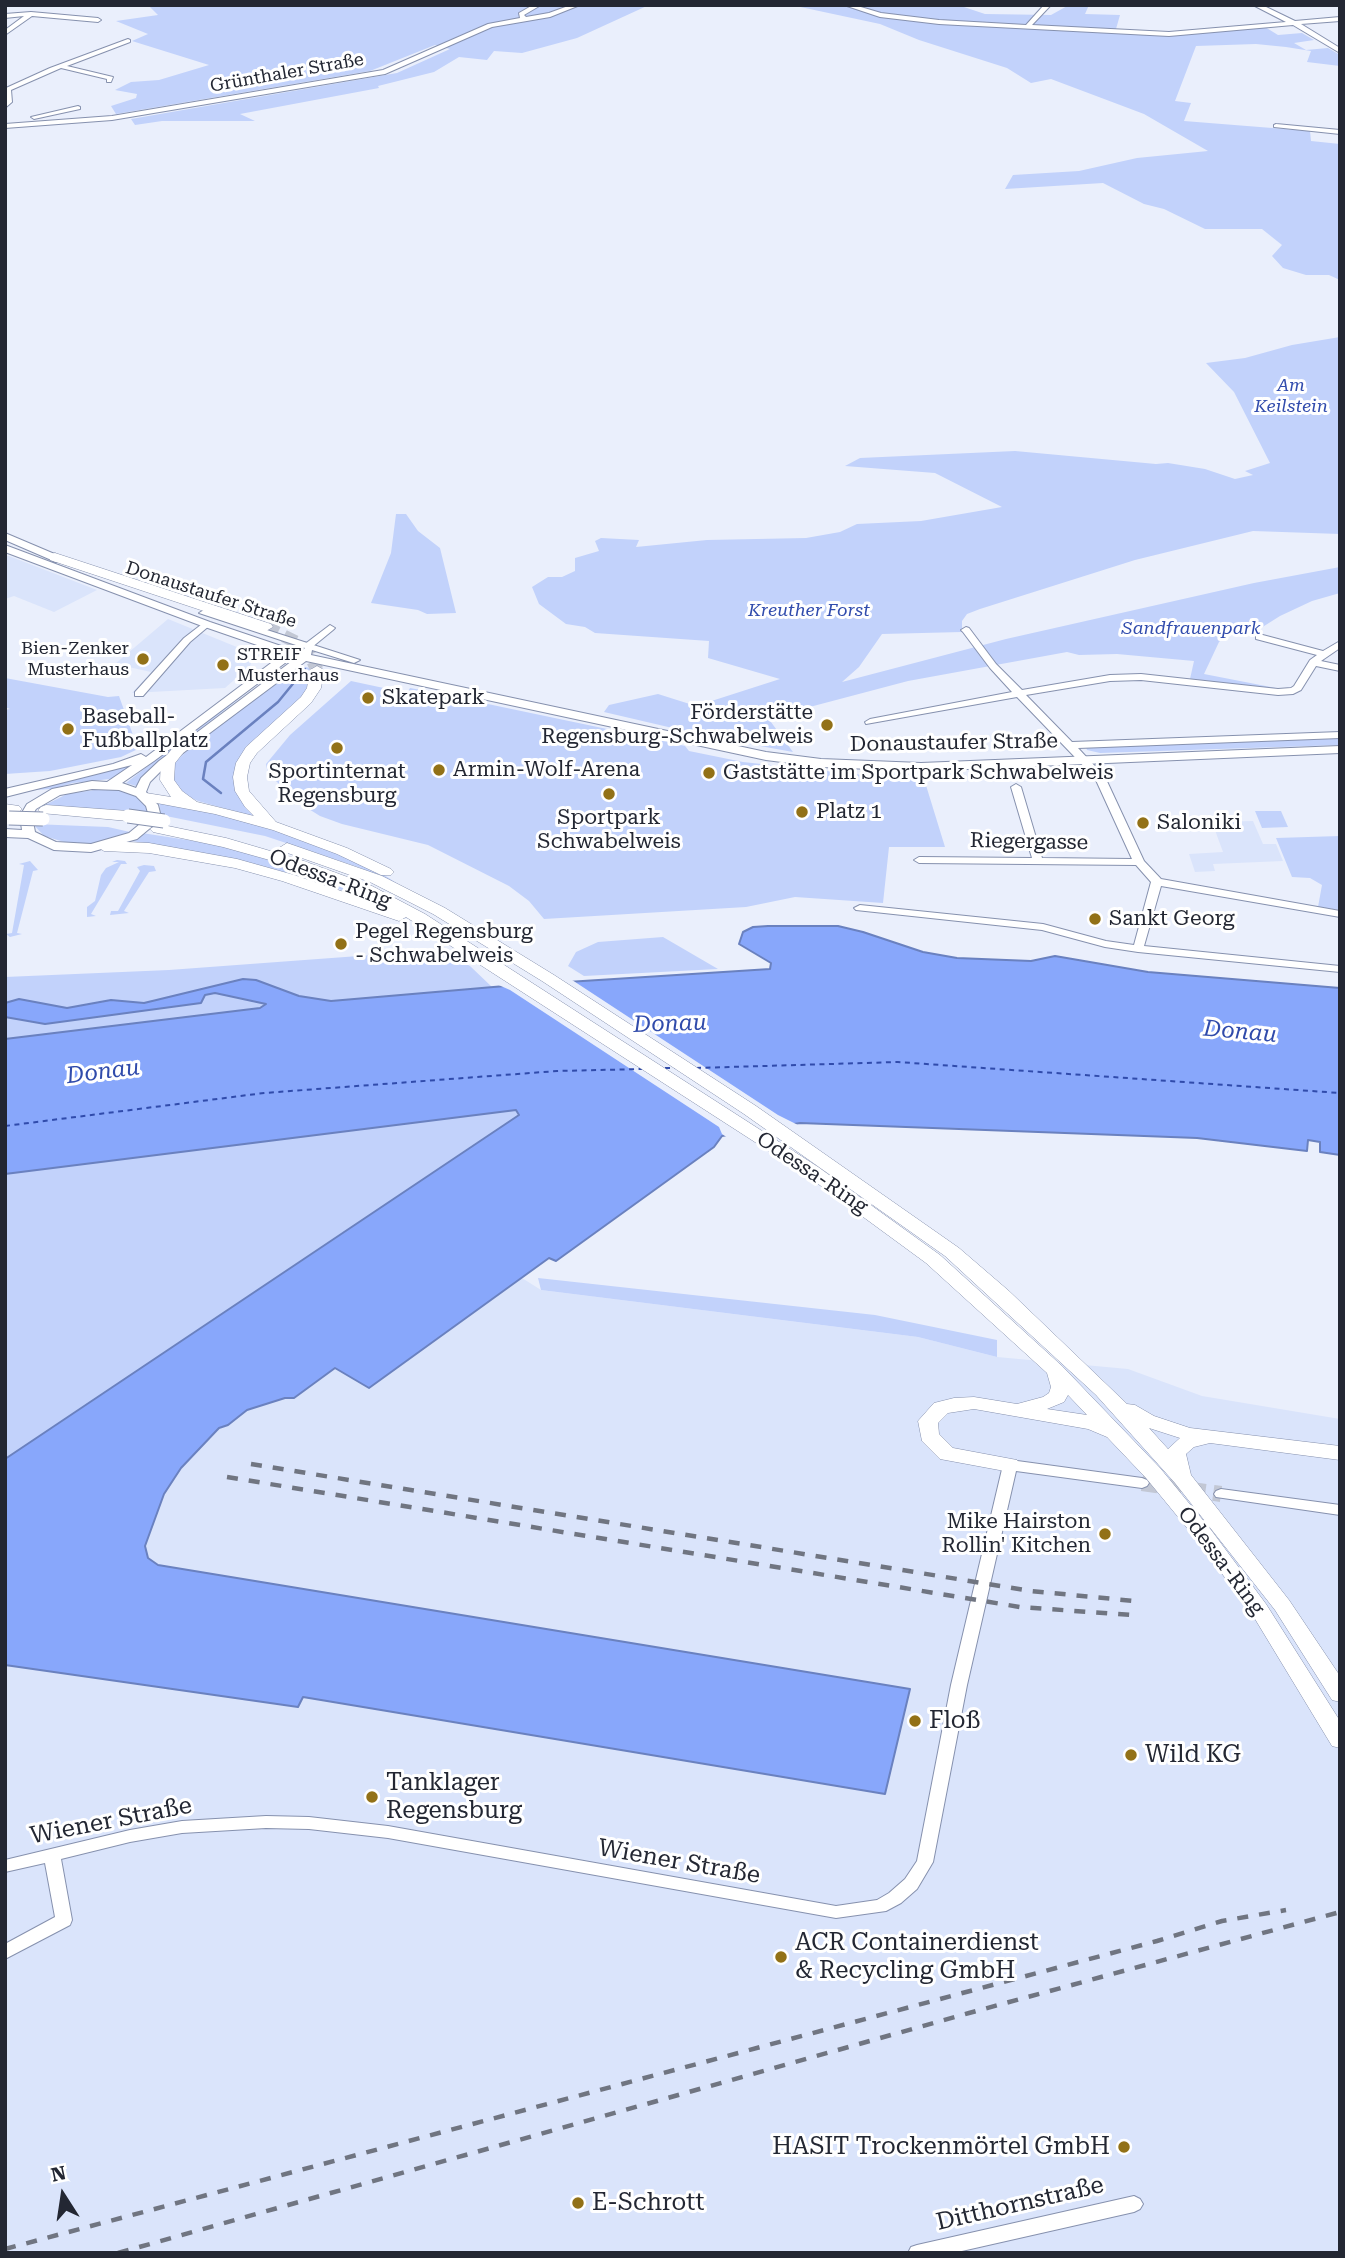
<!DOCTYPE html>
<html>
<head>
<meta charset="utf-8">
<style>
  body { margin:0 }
  #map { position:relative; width:1345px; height:2258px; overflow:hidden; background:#eaeffc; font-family:"Roboto Serif",serif }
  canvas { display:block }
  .frame { position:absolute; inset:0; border:7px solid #232733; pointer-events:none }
  .north { position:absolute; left:28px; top:2160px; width:70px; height:70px; -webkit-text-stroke:5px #fff; paint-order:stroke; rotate:348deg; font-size:19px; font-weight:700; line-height:28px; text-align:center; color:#232733 }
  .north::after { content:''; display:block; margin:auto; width:24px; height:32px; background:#232733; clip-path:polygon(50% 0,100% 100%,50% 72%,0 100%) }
</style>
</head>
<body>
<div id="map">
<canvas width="1345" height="2258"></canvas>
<div class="frame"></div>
<div class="north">N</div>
</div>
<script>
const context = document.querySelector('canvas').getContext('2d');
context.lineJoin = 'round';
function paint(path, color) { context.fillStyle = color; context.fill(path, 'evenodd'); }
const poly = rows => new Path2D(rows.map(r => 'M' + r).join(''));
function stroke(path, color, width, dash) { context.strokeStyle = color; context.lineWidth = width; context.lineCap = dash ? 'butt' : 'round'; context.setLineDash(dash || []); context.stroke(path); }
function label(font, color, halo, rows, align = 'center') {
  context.font = font + ' "Roboto Serif",serif'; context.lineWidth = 6; context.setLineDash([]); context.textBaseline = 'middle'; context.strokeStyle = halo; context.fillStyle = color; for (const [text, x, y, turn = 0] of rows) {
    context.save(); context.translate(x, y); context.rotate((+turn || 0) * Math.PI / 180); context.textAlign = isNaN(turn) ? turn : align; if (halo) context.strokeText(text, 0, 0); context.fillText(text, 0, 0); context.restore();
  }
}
const built = poly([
  [5,556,9,556,97,590,54,612,14,596,5,599],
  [168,619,254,654,250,666,225,688,132,693,151,672,115,664],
  [1253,821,1263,844,1276,844,1283,861,1213,864,1215,871,1195,872,1189,854,1223,852,1212,822],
  [522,1278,541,1290,918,1337,997,1357,1128,1369,1202,1396,1340,1419,1340,2253,5,2253,5,1665,298,1707,303,1697,885,1794,910,1689,158,1565,148,1558,145,1546,164,1494,181,1468,219,1428,228,1425,247,1410,285,1398,294,1398,335,1368,369,1388]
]);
const green = poly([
  [148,5,649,5,577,38,522,53,494,51,487,60,459,57,434,72,378,86,379,88,240,114,255,121,162,121,135,125,131,119,397,73,450,49,435,45,370,71,116,114,111,106,136,98,137,94,115,90,131,82,159,80,209,65,132,41,148,34,116,21,158,15],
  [791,5,958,5,985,14,1051,15,1069,5,1089,5,1085,14,1120,15,1116,29,1192,34,1265,27,1278,35,1302,33,1314,40,1294,43,1306,50,1328,48,1340,55,1340,66,1307,62,1311,51,1286,47,1256,44,1196,46,1175,101,1191,103,1184,121,1310,131,1311,141,1340,144,1340,280,1329,275,1306,275,1283,268,1272,256,1282,245,1262,229,1205,229,1164,209,1144,204,1103,183,1005,189,1013,175,1079,171,1137,158,1208,151,1144,114,1051,79,1031,83,1007,68,919,40,880,24],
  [1340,337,1340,534,1253,531,1135,560,980,609,967,614,962,621,962,632,882,634,859,667,842,682,1006,639,1254,583,1340,567,1340,593,1312,601,1280,616,1253,633,1235,627,1219,642,1204,674,1281,689,1190,679,1194,661,1117,654,1079,655,1067,652,908,681,768,718,793,752,711,737,604,712,609,705,658,694,696,706,780,679,708,658,709,641,595,633,585,627,566,624,539,604,532,587,548,577,562,577,575,571,575,558,599,551,595,541,601,538,639,540,636,547,707,540,806,538,840,532,857,524,921,521,1002,507,935,473,845,466,860,458,1015,451,1156,464,1168,463,1205,469,1235,479,1253,475,1245,471,1270,463,1234,392,1206,363,1245,358,1292,345],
  [396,514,406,514,418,531,440,548,456,613,427,614,418,610,371,603,391,553],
  [282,662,286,662,158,762,136,786,126,783],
  [301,666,310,668,311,674,304,696,235,776,262,819,198,801,187,796,173,782,172,769,177,760,198,741],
  [5,678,108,697,119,696,138,749,121,757,50,771,5,774,5,710,10,709,5,707],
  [351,681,407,693,410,688,421,690,650,738,685,746,689,751,743,762,863,775,908,774,925,782,945,847,889,847,883,903,795,897,746,907,544,919,529,901,509,886,428,845,342,824,320,816,304,806,268,774,266,764,290,735],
  [1340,738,1340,745,1100,753,1087,750,1086,747],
  [137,764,110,779,73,783,52,789,17,791],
  [115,787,133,792,146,802,149,813,45,805,67,794],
  [159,803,203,810,301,838,381,873,404,888,358,867,265,836,161,815],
  [1255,811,1281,811,1288,827,1262,828],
  [33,824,108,827,130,832,99,843,71,844,44,836],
  [142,833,220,845,296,866,393,907,302,877,247,862,127,840],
  [1340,836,1340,910,1318,907,1322,885,1310,878,1292,877,1276,838],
  [117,860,125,861,127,864,121,864,91,914,96,916,87,917,87,907,95,901,101,875,106,868,119,862,112,862],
  [30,861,38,870,33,871,17,933,22,934,10,937,6,934,12,933,24,865,19,864],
  [144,865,154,866,156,871,149,872,124,911,129,913,110,915,111,911,118,911,140,871,137,867],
  [663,937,718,969,584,976,568,966,576,952,598,942],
  [440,950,470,966,492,987,331,1001,299,996,256,980,144,1003,111,1000,67,1008,19,999,5,1003,5,977,169,970],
  [215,993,257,999,266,1005,260,1008,5,1039,5,1017,37,1023],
  [516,1110,519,1115,5,1459,5,1174],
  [538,1278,875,1315,997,1340,997,1357,918,1337,541,1290]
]);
const water = poly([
  [768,926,838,926,863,932,923,952,957,958,1031,961,1055,956,1148,972,1340,988,1340,1155,1320,1152,1320,1142,1308,1140,1307,1151,1197,1138,800,1123,722,1136,714,1147,556,1261,549,1258,369,1388,335,1368,294,1398,285,1398,247,1410,228,1425,219,1428,181,1468,164,1494,145,1546,148,1558,158,1565,910,1689,885,1794,303,1697,298,1707,5,1665,5,1459,519,1115,516,1110,5,1174,5,1039,260,1008,266,1004,215,993,205,995,201,1003,45,1024,5,1017,5,1003,19,999,67,1008,111,1000,144,1003,243,979,256,980,299,996,331,1001,505,986,770,969,771,963,739,944,743,932,753,927,768,926]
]);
const pier = poly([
  [569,978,778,1115,800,1126,728,1138,722,1134,719,1127,510,990,494,983]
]);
const stream = poly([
  [221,793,203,779,206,762,278,702,305,669]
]);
const ferry = poly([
  [665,1068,677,1068],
  [696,1068,898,1062,1340,1093],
  [5,1126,264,1093,557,1071,642,1069]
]);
const minorTunnel = poly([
  [1142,1483,1221,1494]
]);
const highwayTunnel = poly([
  [266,627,298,643,309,653,317,670]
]);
const minor = poly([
  [533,5,541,5,524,15,526,17,549,13,571,5,580,5,550,17,492,27,385,74,112,120,5,128,5,124,112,116,383,70,488,24,520,18,519,13,533,5],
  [844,5,854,5,881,13,939,20,1026,25,1044,5,1051,5,1032,25,1169,32,1286,22,1253,5,1262,5,1295,21,1340,17,1340,21,1301,24,1340,48,1340,53,1293,25,1169,36,939,24,880,17,844,5],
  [31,12,98,18,101,20,98,22,32,16,5,35,5,30,24,16,5,18,5,14,31,12],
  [128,39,130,40,130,42,67,66,113,77,111,82,107,82,107,79,61,68,11,90,12,102,5,108,6,88,50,68,128,39],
  [78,106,80,107,80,109,34,119,31,117,78,106],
  [1276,124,1340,130,1340,134,1274,127,1274,125,1276,124],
  [206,621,211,624,209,626,190,642,143,696,135,696,135,692,184,638,206,621],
  [330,625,335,628,333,630,311,648,305,648,305,644,330,625],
  [966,627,969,628,996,664,1022,690,1110,675,1141,674,1278,689,1291,688,1294,686,1310,660,1317,655,1256,639,1256,635,1259,634,1323,651,1340,641,1340,648,1321,661,1340,665,1340,671,1316,666,1301,690,1293,694,1278,695,1141,680,1110,681,1026,695,1072,742,1340,732,1340,738,1078,748,1105,777,1144,861,1161,879,1340,911,1340,917,1161,886,1144,946,1340,966,1340,972,1138,952,1105,947,1042,930,856,910,854,908,860,905,1043,924,1106,941,1134,945,1151,882,1136,865,919,863,914,860,919,857,1032,858,1011,787,1016,784,1021,787,1042,858,1132,859,1095,778,1017,697,866,724,865,722,870,719,1012,692,990,668,963,632,961,630,966,627],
  [1010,1460,1142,1478,1147,1480,1149,1483,1147,1486,1142,1488,1016,1471,967,1685,933,1862,917,1889,901,1903,886,1911,836,1918,388,1838,309,1829,266,1828,182,1833,130,1842,61,1859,72,1920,70,1925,5,1959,5,1944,55,1917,45,1863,5,1872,5,1860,130,1830,182,1821,266,1816,309,1817,388,1826,836,1906,877,1900,889,1893,905,1879,917,1861,951,1685,1003,1465,1005,1462,1010,1460],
  [1221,1489,1340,1505,1340,1515,1216,1497,1214,1494,1216,1491,1221,1489],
  [1134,2196,1140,2199,1143,2204,1140,2209,1134,2212,953,2253,908,2253,911,2247,917,2245,1134,2196]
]);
const major = poly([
  [5,533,64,558,65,560,64,562,56,562,5,540,5,533],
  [5,545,210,622,290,649,299,648,301,652,305,648,199,613,204,610,208,611,360,660,354,663,312,650,311,655,766,752,821,759,921,763,1340,746,1340,753,921,771,821,767,766,760,306,661,167,765,150,782,146,792,158,805,160,813,155,824,137,839,91,852,54,850,28,838,5,837,5,829,22,830,20,816,27,804,52,789,92,781,107,782,132,765,5,797,5,789,113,764,141,754,146,757,283,654,202,626,5,552,5,545],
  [293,657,296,658,159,761,141,778,136,788,122,783,154,761,293,657],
  [92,789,119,790,136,796,146,806,148,813,146,819,129,833,91,844,56,842,35,832,32,816,36,809,60,795,92,789]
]);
const highway = poly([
  [55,553,271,624,273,627,266,631,261,630,50,560,50,554,55,553],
  [317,666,324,670,321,688,311,703,257,753,250,763,247,777,249,791,276,822,347,848,391,869,394,872,391,875,381,875,337,854,273,830,215,814,146,801,139,797,146,793,171,797,160,780,161,763,171,750,176,749,183,753,175,763,174,780,182,791,197,802,254,816,245,807,235,791,233,777,236,763,246,747,301,697,307,688,310,670,317,666],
  [5,804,19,806,22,809,19,812,5,814,5,804],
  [46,805,128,811,136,816,128,821,41,813,38,810,41,807,46,805],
  [158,824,226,838,301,860,372,886,425,914,818,1167,940,1255,1062,1366,1160,1468,1211,1530,1266,1604,1340,1721,1340,1748,1332,1746,1252,1614,1197,1540,1146,1478,1107,1437,1088,1429,974,1409,948,1413,938,1423,939,1434,953,1448,1017,1460,1020,1465,1017,1470,1010,1472,940,1459,922,1441,918,1421,934,1403,954,1398,974,1397,1017,1404,1043,1397,1049,1393,1051,1387,1047,1373,926,1263,806,1175,406,917,399,921,393,919,282,881,235,868,149,853,104,851,96,846,104,841,149,843,237,859,294,875,388,907,360,892,291,866,223,847,153,832,150,829,158,824],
  [1068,1395,1087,1415,1047,1409,1064,1402,1068,1395],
  [287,843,382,876,445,908,554,975,756,1106,959,1248,1009,1291,1127,1404,1135,1405,1154,1416,1190,1428,1340,1446,1340,1460,1210,1443,1194,1447,1186,1454,1191,1475,1289,1600,1340,1676,1340,1702,1332,1700,1275,1610,1175,1483,1096,1395,945,1256,744,1114,542,981,433,914,370,882,282,851,279,848,287,843],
  [1149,1428,1180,1438,1168,1449,1149,1428]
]);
const rail = poly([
  [251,1464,1031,1591,1134,1601],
  [227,1477,1020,1607,1131,1615],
  [5,2249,1157,1941,1222,1921,1286,1910],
  [118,2253,969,2013,1340,1912]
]);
const highwayBridge = poly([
  [128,816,164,821],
  [9,818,43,819]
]);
const markers = [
  [143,659,7,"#927117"],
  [223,665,7,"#927117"],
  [368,698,7,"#927117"],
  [827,725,7,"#927117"],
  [68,729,7,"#927117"],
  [337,748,7,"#927117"],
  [439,770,7,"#927117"],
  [709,773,7,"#927117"],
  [609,794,7,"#927117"],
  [802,812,7,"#927117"],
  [1143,823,7,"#927117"],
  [1095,919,7,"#927117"],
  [341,944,7,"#927117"],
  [1105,1534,7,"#927117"],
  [915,1721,7,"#927117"],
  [1131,1755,7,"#927117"],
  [372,1797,7,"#927117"],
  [781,1957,7,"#927117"],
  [1124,2147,7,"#927117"],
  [578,2203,7,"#927117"]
];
const farStreetnames = [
  ["Grünthaler Straße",287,73,-10],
  ["Donaustaufer Straße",211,595,18]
];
const farParknames = [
  ["Am",1291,386],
  ["Keilstein",1291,407],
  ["Kreuther Forst",809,611],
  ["Sandfrauenpark",1191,629]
];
const farPoinames = [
  ["Bien-Zenker",129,649],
  ["Musterhaus",129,670],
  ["STREIF",237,655,"left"],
  ["Musterhaus",237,676,"left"]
];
const poiNames = [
  ["Skatepark",382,698],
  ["Förderstätte",813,713,"right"],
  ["Regensburg-Schwabelweis",813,737,"right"],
  ["Baseball-",82,717],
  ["Fußballplatz",82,741],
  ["Armin-Wolf-Arena",453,770],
  ["Sportinternat",337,772,"center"],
  ["Regensburg",337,796,"center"],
  ["Gaststätte im Sportpark Schwabelweis",723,773],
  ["Platz 1",816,812],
  ["Sportpark",609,818,"center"],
  ["Schwabelweis",609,842,"center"],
  ["Saloniki",1157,823],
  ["Sankt Georg",1109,919],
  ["Pegel Regensburg",355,932],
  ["- Schwabelweis",355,956],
  ["Mike Hairston",1091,1522,"right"],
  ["Rollin' Kitchen",1091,1546,"right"]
];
const streetNames = [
  ["Donaustaufer Straße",954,743,-1],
  ["Riegergasse",1029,842,1],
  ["Odessa-Ring",330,879,21],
  ["Odessa-Ring",812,1173,34],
  ["Odessa-Ring",1221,1561,53]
];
const waterNames = [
  ["Donau",670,1024,-2],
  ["Donau",1240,1032,5],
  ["Donau",103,1072,-7]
];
const nearPoinames = [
  ["Floß",929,1721],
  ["Wild KG",1145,1755],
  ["Tanklager",386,1783],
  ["Regensburg",386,1811],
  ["ACR Containerdienst",795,1943],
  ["& Recycling GmbH",795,1971],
  ["HASIT Trockenmörtel GmbH",1110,2147,"right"],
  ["E-Schrott",592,2203]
];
const nearStreetnames = [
  ["Wiener Straße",111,1821,-11],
  ["Wiener Straße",679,1862,10],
  ["Ditthornstraße",1020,2204,-13]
];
paint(built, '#dae4fb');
paint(green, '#c2d2fb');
paint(water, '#88a7fb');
stroke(water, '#6a81bf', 2);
paint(pier, '#eaeffc');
stroke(stream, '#6a81bf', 2.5);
stroke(ferry, '#304bab', 2, [5, 4.5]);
stroke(minorTunnel, '#c2c7d4', 16, [16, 8]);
stroke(highwayTunnel, '#c2c7d4', 13, [13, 7]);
stroke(minor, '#8691ae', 2);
stroke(major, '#8691ae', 2);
stroke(highway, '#8691ae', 1);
paint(minor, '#fff');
paint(major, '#fff');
paint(highway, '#fff');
stroke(rail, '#707581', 4.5, [11, 11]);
stroke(highwayBridge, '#8691ae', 15, []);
stroke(highwayBridge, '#fff', 13);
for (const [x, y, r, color] of markers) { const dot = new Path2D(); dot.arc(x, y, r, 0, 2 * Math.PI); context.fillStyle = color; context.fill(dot); stroke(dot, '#fff', 2.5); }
label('18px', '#232733', '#fff', farStreetnames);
label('italic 18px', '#314cad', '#fff', farParknames);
label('18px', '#232733', '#fff', farPoinames, 'right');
label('21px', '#232733', '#fff', poiNames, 'left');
label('21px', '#232733', '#fff', streetNames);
label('italic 23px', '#304bab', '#fff', waterNames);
label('24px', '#232733', '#fff', nearPoinames, 'left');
label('24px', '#232733', '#fff', nearStreetnames);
</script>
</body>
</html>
